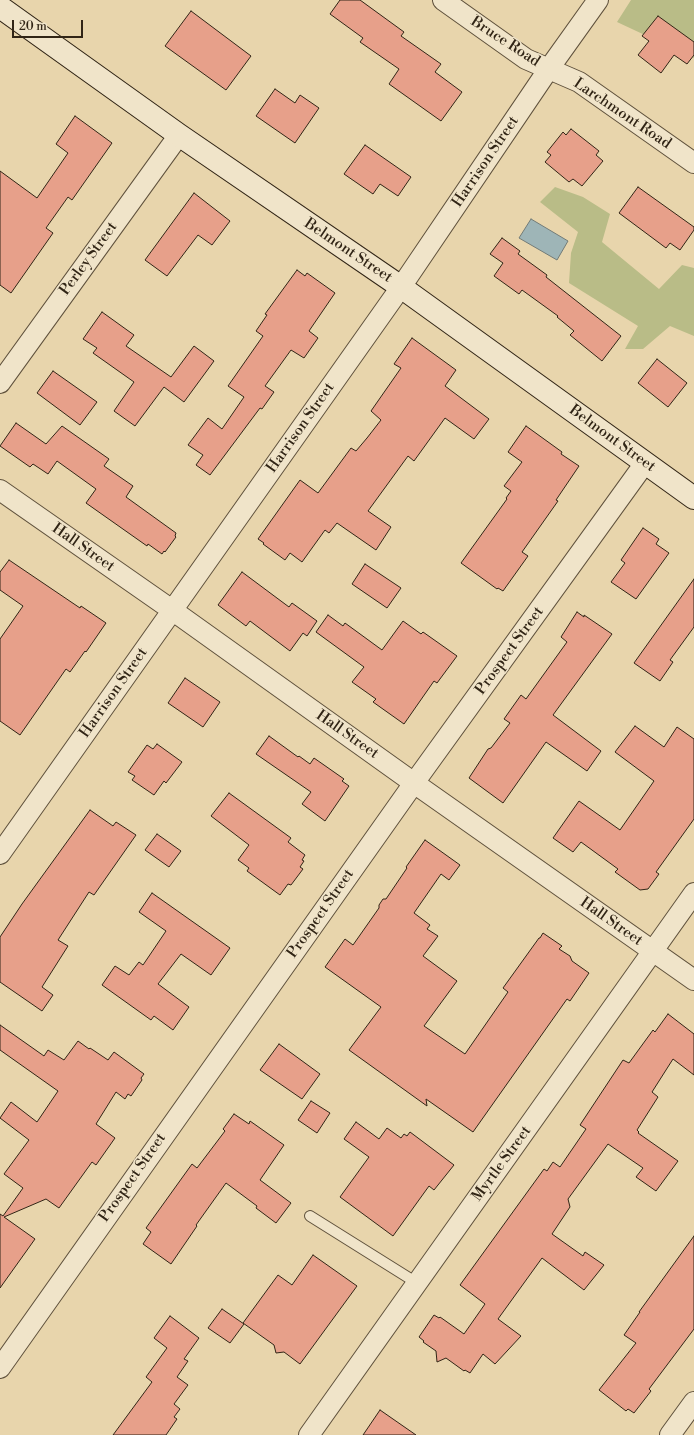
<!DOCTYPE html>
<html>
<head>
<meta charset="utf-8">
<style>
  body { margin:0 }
  #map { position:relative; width:694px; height:1435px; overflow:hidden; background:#e8d5ac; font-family:"Libre Bodoni",serif }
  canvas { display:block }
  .scale { position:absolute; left:12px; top:20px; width:71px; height:18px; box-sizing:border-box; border:2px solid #312516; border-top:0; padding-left:5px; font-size:12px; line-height:14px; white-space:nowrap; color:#312516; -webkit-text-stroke:3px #f0e4c9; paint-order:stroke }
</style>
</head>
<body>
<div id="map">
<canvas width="694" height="1435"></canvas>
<div class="scale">20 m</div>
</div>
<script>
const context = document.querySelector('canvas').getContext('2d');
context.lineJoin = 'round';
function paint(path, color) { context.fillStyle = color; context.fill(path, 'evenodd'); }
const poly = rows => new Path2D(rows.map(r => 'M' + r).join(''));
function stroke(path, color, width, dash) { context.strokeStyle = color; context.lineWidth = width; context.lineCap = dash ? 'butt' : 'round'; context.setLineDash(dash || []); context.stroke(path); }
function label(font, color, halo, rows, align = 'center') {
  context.font = font + ' "Libre Bodoni",serif'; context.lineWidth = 3; context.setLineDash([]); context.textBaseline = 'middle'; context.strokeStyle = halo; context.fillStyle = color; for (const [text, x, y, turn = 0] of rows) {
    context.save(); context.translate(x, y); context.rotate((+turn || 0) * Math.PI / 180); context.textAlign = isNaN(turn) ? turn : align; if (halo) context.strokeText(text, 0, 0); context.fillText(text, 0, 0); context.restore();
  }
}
const green = poly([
  [631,0,694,0,694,58,617,22],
  [555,187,583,197,610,214,602,242,659,289,682,265,694,268,694,336,670,326,643,349,625,349,638,326,569,283,571,253,578,232,540,202]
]);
const water = poly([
  [531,219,568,241,557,260,519,238,531,219]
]);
const building = poly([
  [340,0,360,0,404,32,401,36,441,64,435,72,462,92,441,121,389,84,399,69,360,42,363,38,330,14,340,0],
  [191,11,251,56,226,90,165,46,191,11],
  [658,16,694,42,694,55,687,64,674,55,661,73,638,55,649,41,642,36,658,16],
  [275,89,295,103,300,95,319,108,295,143,256,116,275,89],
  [75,116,112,143,72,200,68,197,46,228,53,233,11,293,0,285,0,171,37,198,68,153,56,144,75,116],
  [571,129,599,151,596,155,603,161,582,186,573,179,569,182,545,162,551,155,547,152,563,132,566,135,571,129],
  [365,145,411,177,398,196,380,184,373,194,344,174,365,145],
  [638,187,694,227,694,230,680,250,670,243,666,248,619,213,638,187],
  [194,193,230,221,212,245,198,235,167,276,145,260,194,193],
  [502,238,520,251,518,254,547,275,546,277,621,336,602,361,570,335,574,331,557,317,558,316,522,290,519,294,494,276,503,263,490,254,502,238],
  [297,270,305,276,307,273,335,293,309,331,318,338,304,358,291,350,265,386,274,392,262,409,260,408,210,475,196,465,203,455,188,445,208,418,222,429,244,397,228,386,263,336,256,331,267,315,265,314,297,270],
  [102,312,134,335,126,346,171,377,194,346,214,361,184,402,164,387,135,426,114,411,134,382,93,353,97,348,83,339,102,312],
  [412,338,456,370,445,386,489,419,474,439,445,418,414,461,408,456,368,511,391,527,376,550,337,523,329,533,325,530,302,562,290,553,285,560,263,544,264,543,258,539,300,480,318,493,351,448,356,451,367,438,381,420,371,411,401,368,394,364,412,338],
  [657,359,687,383,668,407,638,383,657,359],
  [53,371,97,402,80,425,37,393,53,371],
  [16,423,46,444,62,426,109,459,104,466,133,486,126,497,176,533,175,536,176,537,165,552,164,551,162,554,148,544,147,546,86,503,96,489,57,461,48,474,33,464,30,467,0,446,16,423],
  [526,426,562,452,561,454,579,466,556,500,558,501,522,552,528,556,503,591,498,588,497,589,461,563,507,499,506,498,511,491,504,486,522,462,508,452,526,426],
  [643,528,659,539,656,544,669,553,636,599,611,582,625,563,621,560,643,528],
  [9,560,80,608,81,606,106,623,86,652,85,651,70,672,66,669,20,735,0,721,0,639,23,606,0,590,0,572,9,560],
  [365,564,401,588,387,608,352,584,365,564],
  [242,572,289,607,292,603,317,621,307,636,303,633,290,651,250,621,246,626,218,605,242,572],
  [694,579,694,627,670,660,673,662,660,681,634,663,694,579],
  [577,612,584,617,584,615,612,634,553,715,601,751,587,771,546,742,503,803,469,778,488,749,491,748,510,723,504,719,521,695,526,699,567,642,561,637,577,612],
  [328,615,343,626,345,623,382,650,403,621,421,634,423,632,457,656,437,683,434,681,404,724,373,702,376,699,352,682,364,667,316,632,328,615],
  [185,678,220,702,203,727,168,703,185,678],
  [635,726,664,747,677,727,694,739,694,819,656,872,659,874,648,889,640,890,615,872,618,869,581,842,573,852,553,838,579,801,620,830,654,781,615,752,635,726],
  [269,736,298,757,299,756,310,764,314,758,344,779,342,781,349,786,325,821,302,804,311,792,256,754,269,736],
  [157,744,182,762,166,783,164,781,154,795,132,780,135,776,128,772,147,745,153,749,157,744],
  [229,793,291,838,288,842,305,855,302,860,304,861,300,867,303,869,291,885,288,884,280,895,247,871,249,868,238,860,249,845,211,816,229,793],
  [90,810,113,826,116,822,136,835,94,895,89,892,58,940,68,946,42,987,53,995,42,1011,0,982,0,937,22,904,90,810],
  [157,834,181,851,169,867,145,850,157,834],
  [425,840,460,865,449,880,441,874,414,913,430,925,427,929,438,936,423,956,457,981,424,1026,465,1054,508,992,503,988,539,938,540,938,543,933,562,946,559,949,570,956,572,961,589,973,570,1001,567,999,473,1132,426,1099,427,1106,349,1050,381,1007,325,967,345,939,353,945,379,908,379,905,383,899,386,899,407,868,406,867,425,840],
  [152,893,230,948,211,975,181,954,158,984,189,1007,173,1030,154,1016,151,1020,102,985,115,966,129,975,139,962,143,965,166,931,139,912,152,893],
  [668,1014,694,1034,694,1075,673,1059,652,1092,658,1097,637,1130,639,1132,638,1133,678,1161,656,1191,636,1177,643,1168,608,1144,568,1199,570,1207,552,1234,583,1256,585,1252,604,1265,584,1290,542,1258,498,1319,521,1336,495,1364,483,1354,470,1373,465,1370,464,1371,446,1358,437,1362,436,1351,423,1342,424,1341,419,1337,434,1315,439,1318,440,1317,464,1334,485,1304,460,1285,544,1169,547,1171,553,1162,560,1167,586,1129,580,1125,623,1060,629,1063,653,1030,655,1032,668,1014],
  [0,1025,44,1056,48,1050,64,1060,78,1041,89,1049,90,1048,108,1060,114,1052,144,1074,141,1078,142,1080,131,1096,128,1094,125,1099,116,1092,96,1124,115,1138,96,1165,92,1162,59,1208,46,1199,4,1217,35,1239,0,1288,0,1214,3,1216,23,1188,4,1174,29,1140,0,1118,11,1102,37,1122,58,1091,0,1050,0,1025],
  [279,1044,320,1074,302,1099,260,1070,279,1044],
  [311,1101,330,1113,317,1133,298,1120,311,1101],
  [234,1114,249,1124,250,1121,284,1145,260,1180,291,1203,276,1223,256,1208,257,1206,226,1183,196,1225,197,1226,171,1264,143,1244,151,1232,146,1228,192,1164,197,1168,225,1131,223,1129,234,1114],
  [356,1122,379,1139,387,1128,401,1138,404,1134,407,1136,410,1132,454,1165,434,1190,429,1186,393,1236,340,1197,369,1157,344,1139,356,1122],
  [694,1236,694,1329,649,1389,651,1391,634,1413,628,1409,626,1411,599,1390,636,1343,624,1335,640,1312,639,1312,694,1236],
  [313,1255,357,1286,300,1364,284,1352,276,1353,274,1345,243,1323,278,1275,292,1285,313,1255],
  [222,1309,244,1324,230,1343,208,1328,222,1309],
  [170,1316,199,1338,184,1359,188,1361,177,1377,188,1385,174,1404,180,1409,174,1417,177,1419,166,1435,113,1435,152,1382,146,1377,167,1348,154,1338,170,1316],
  [380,1410,416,1435,363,1435,380,1410]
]);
const lane = poly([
  [310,1216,417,1283]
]);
const street = poly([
  [443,0,526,59,579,82,694,163],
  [0,383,179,135],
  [0,490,172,610,414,783,694,980],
  [0,854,401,287,548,70,598,0],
  [0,1368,414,783,645,463],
  [309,1435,694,893],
  [670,1435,694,1402]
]);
const secondary = poly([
  [0,7,179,135,401,287,694,498]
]);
const streetNames = [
  ["Bruce Road",505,42,33],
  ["Larchmont Road",622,114,34],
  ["Harrison Street",486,162,-56],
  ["Belmont Street",348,251,34],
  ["Perley Street",89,259,-54],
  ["Harrison Street",301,428,-55],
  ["Belmont Street",612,439,36],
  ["Hall Street",83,548,35],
  ["Prospect Street",510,651,-54],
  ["Harrison Street",114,693,-55],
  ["Hall Street",347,735,35],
  ["Prospect Street",321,914,-55],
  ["Hall Street",611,922,35],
  ["Myrtle Street",502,1164,-54],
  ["Prospect Street",133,1178,-55]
];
paint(green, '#b9bc87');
paint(water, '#9eb5b7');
stroke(water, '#727b77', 1);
paint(building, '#e7a08a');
stroke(building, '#312516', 1);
stroke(lane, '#5f513c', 12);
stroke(street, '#5f513c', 22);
stroke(secondary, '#312516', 24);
stroke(lane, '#f0e4c9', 10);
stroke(street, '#f0e4c9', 20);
stroke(secondary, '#f0e4c9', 22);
label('15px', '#312516', '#f0e4c9', streetNames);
</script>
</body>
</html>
